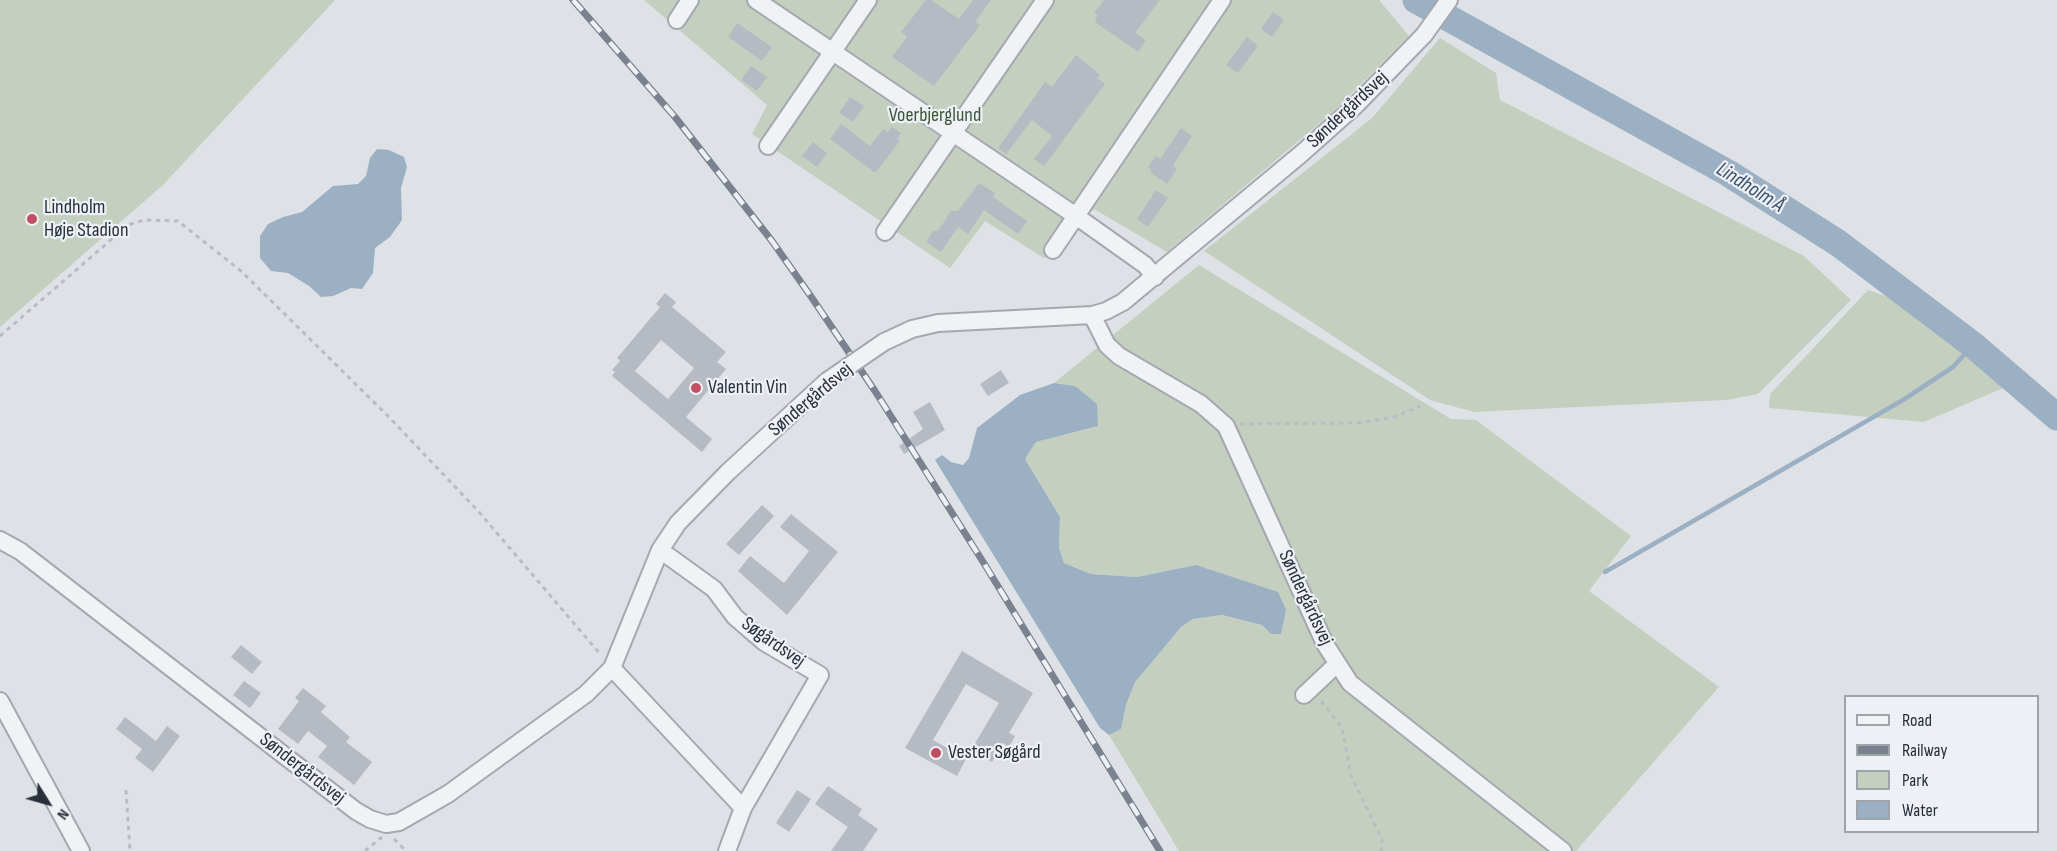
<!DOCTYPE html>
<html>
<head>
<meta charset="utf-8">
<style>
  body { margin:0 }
  #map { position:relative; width:2057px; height:851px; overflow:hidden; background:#dee2e6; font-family:"Sofia Sans Condensed",sans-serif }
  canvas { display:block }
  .legend { position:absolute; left:1844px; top:695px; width:195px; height:138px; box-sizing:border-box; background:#edf0f4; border:2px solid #9fa3aa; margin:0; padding:8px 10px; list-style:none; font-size:18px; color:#29303c }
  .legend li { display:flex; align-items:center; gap:12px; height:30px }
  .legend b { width:30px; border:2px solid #9fa3aa }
  .north { position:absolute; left:18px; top:773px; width:60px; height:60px; -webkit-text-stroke:4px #edf0f4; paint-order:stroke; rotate:127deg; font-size:16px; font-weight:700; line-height:24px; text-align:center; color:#29303c }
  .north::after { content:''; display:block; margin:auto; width:21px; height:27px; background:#29303c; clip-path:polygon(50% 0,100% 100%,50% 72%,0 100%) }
</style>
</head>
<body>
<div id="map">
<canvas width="2057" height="851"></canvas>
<ul class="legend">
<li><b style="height:8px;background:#f1f2f5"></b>Road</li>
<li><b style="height:8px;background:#79828e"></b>Railway</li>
<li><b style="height:16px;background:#c4cfc0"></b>Park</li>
<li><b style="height:16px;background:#9cb0c3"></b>Water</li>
</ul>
<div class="north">N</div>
</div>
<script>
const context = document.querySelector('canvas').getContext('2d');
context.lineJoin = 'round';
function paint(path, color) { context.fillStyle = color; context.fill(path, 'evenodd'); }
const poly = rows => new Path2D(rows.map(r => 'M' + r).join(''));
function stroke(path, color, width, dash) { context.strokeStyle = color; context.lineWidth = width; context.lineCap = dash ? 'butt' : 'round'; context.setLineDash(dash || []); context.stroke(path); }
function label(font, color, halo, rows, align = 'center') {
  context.font = font + ' "Sofia Sans Condensed",sans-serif'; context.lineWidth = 4.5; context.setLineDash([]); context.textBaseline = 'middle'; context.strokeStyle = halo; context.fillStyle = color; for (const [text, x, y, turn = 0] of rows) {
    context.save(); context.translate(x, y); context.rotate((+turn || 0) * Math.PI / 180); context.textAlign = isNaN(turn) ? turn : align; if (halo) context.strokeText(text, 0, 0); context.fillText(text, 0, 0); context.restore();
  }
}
const green = poly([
  [0,0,335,0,163,185,0,327],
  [644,0,1379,0,1409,36,1335,110,1167,252,1094,209,1044,258,985,221,950,268,752,134,767,105],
  [1440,38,1496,73,1500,100,1804,256,1851,300,1758,394,1726,400,1474,412,1430,400,1204,251,1372,118],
  [1199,265,1451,419,1476,420,1631,536,1589,591,1719,687,1576,851,1179,851,1109,735,1121,729,1126,705,1135,682,1163,645,1181,627,1193,619,1222,615,1262,625,1271,634,1280,634,1196,565,1137,577,1091,574,1064,563,1059,548,1060,517,1025,459,1036,442,1098,426,1075,386,1054,383],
  [1868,290,1902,302,2008,386,1924,422,1769,408,1770,394]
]);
const water = poly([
  [377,149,389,150,404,157,407,167,401,188,402,220,390,237,375,248,373,273,362,289,351,288,333,296,321,297,309,286,288,273,271,271,260,258,260,236,268,224,283,217,302,212,333,186,358,184,366,176,370,158],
  [1054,383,1075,386,1097,404,1098,426,1036,442,1025,459,1060,517,1059,548,1064,563,1091,574,1137,577,1196,565,1278,592,1286,610,1281,634,1271,634,1262,625,1222,615,1193,619,1181,627,1135,682,1126,705,1121,729,1109,735,1100,728,935,460,942,455,951,462,963,465,969,458,977,428,1020,395]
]);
const stream = poly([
  [1605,572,1903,400,1953,367,1973,345]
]);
const river = poly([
  [1416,0,1728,173,1838,243,1973,345,2057,417]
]);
const building = poly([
  [926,0,931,0,959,19,973,0,991,0,975,22,980,25,934,86,892,57,907,37,901,32],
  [1104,0,1160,0,1135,33,1146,40,1138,52,1095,22,1097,15,1094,13],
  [1273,12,1284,20,1272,37,1261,29],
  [737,23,772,47,762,61,728,37],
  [1247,37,1258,46,1238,73,1226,65],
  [1076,55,1100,75,1097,78,1105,84,1044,166,1034,159,1052,136,1032,120,1006,154,998,148,1045,82,1052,87],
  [751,66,767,77,757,91,741,80],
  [850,97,864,106,853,122,839,113],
  [841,124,870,146,883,129,888,132,892,127,901,133,897,139,900,141,876,172,874,172,830,139],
  [1181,128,1192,136,1173,165,1177,169,1167,184,1150,172,1152,170,1148,167,1156,156,1160,159],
  [813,142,827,153,817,167,802,156],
  [979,183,995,193,993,197,1027,221,1018,234,984,210,968,234,958,227,941,252,926,242,933,231,938,231,951,211,958,211],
  [1156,190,1168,198,1148,227,1137,219],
  [665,293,676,302,672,307,726,352,717,362,726,369,686,417,712,439,702,452,612,376,615,372,612,370,620,361,617,358,660,307,656,304],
  [661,340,694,368,668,399,635,371],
  [1001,370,1009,383,988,396,980,384],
  [930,402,945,430,904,454,899,446,923,429,913,412],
  [762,505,774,516,739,555,726,544],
  [791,514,838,552,787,615,738,571,750,556,784,583,809,551,780,527],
  [241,645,262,662,252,674,231,657],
  [962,651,1033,693,1009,733,1015,736,1009,747,1003,743,992,762,971,750,999,703,966,684,933,740,966,759,957,776,905,748],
  [244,681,261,693,250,708,233,695],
  [303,688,326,706,321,712,350,737,346,742,372,762,354,785,318,757,327,746,308,731,298,744,278,729,299,701,295,698],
  [125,717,156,741,167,726,180,736,153,772,135,758,142,749,116,729],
  [828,786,862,809,858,815,878,829,863,851,831,851,848,827,815,804],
  [797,790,811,799,789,832,776,823]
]);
const path = poly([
  [0,336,128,225,144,220,178,221,241,271,387,415,479,512,601,655],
  [1240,424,1357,423,1394,417,1420,406],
  [1321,701,1342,727,1351,776,1378,831,1383,843,1381,851],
  [126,790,130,851],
  [394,839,406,851],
  [365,851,382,837]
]);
const minor = poly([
  [756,0,1076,216,1145,265,1155,277],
  [677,20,690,0],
  [768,146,868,0],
  [885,232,1045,0],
  [1053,250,1222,0],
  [1092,315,1107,345,1119,356,1201,404,1226,426,1325,644,1350,683,1563,851],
  [884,342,912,329,938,323,1092,315,1106,311,1123,302,1301,154,1356,105,1424,35,1449,0],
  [0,540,20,551,356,811,370,819,386,824,399,822,448,794,586,694,612,668,660,550,678,523,728,472,827,381],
  [660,550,714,589,735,617,764,642,820,675,743,808,727,851],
  [612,668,743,808],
  [1304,695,1336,665],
  [0,701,81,851]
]);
const rail = poly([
  [573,0,675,117,772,241,812,298,875,391,985,565,1160,851]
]);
const minorBridge = poly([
  [827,381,884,342]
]);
const markers = [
  [32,219,6,"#c14e62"],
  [696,388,6,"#c14e62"],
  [936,753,6,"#c14e62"]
];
const streetNames = [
  ["Søndergårdsvej",1348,110,-43],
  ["Søndergårdsvej",811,400,-40],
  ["Søndergårdsvej",1305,598,65],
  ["Søgårdsvej",773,643,35],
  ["Søndergårdsvej",302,769,38]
];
const parkNames = [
  ["Voerbjerglund",935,116]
];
const poiNames = [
  ["Lindholm",44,208],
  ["Høje Stadion",44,231],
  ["Valentin Vin",708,388],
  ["Vester Søgård",948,753]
];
const waterNames = [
  ["Lindholm Å",1750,188,32]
];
paint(green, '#c4cfc0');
paint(water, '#9cb0c3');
stroke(stream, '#9cb0c3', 4.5);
stroke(river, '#9cb0c3', 27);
paint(building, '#b6bbc3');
stroke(minor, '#a4a9b0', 20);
stroke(path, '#b9bcc1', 3, [4.5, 4.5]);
stroke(minor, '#f1f2f5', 16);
stroke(rail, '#79828e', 7);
stroke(rail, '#edf0f4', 4.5, [14]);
stroke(minorBridge, '#a4a9b0', 20, []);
stroke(minorBridge, '#f1f2f5', 16);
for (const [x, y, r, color] of markers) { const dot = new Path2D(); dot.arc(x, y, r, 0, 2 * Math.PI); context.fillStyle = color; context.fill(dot); stroke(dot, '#edf0f4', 2); }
label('20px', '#29303c', '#edf0f4', streetNames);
label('20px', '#3e5637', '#edf0f4', parkNames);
label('20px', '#29303c', '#edf0f4', poiNames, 'left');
label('italic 21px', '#37506c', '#edf0f4', waterNames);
</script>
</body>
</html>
